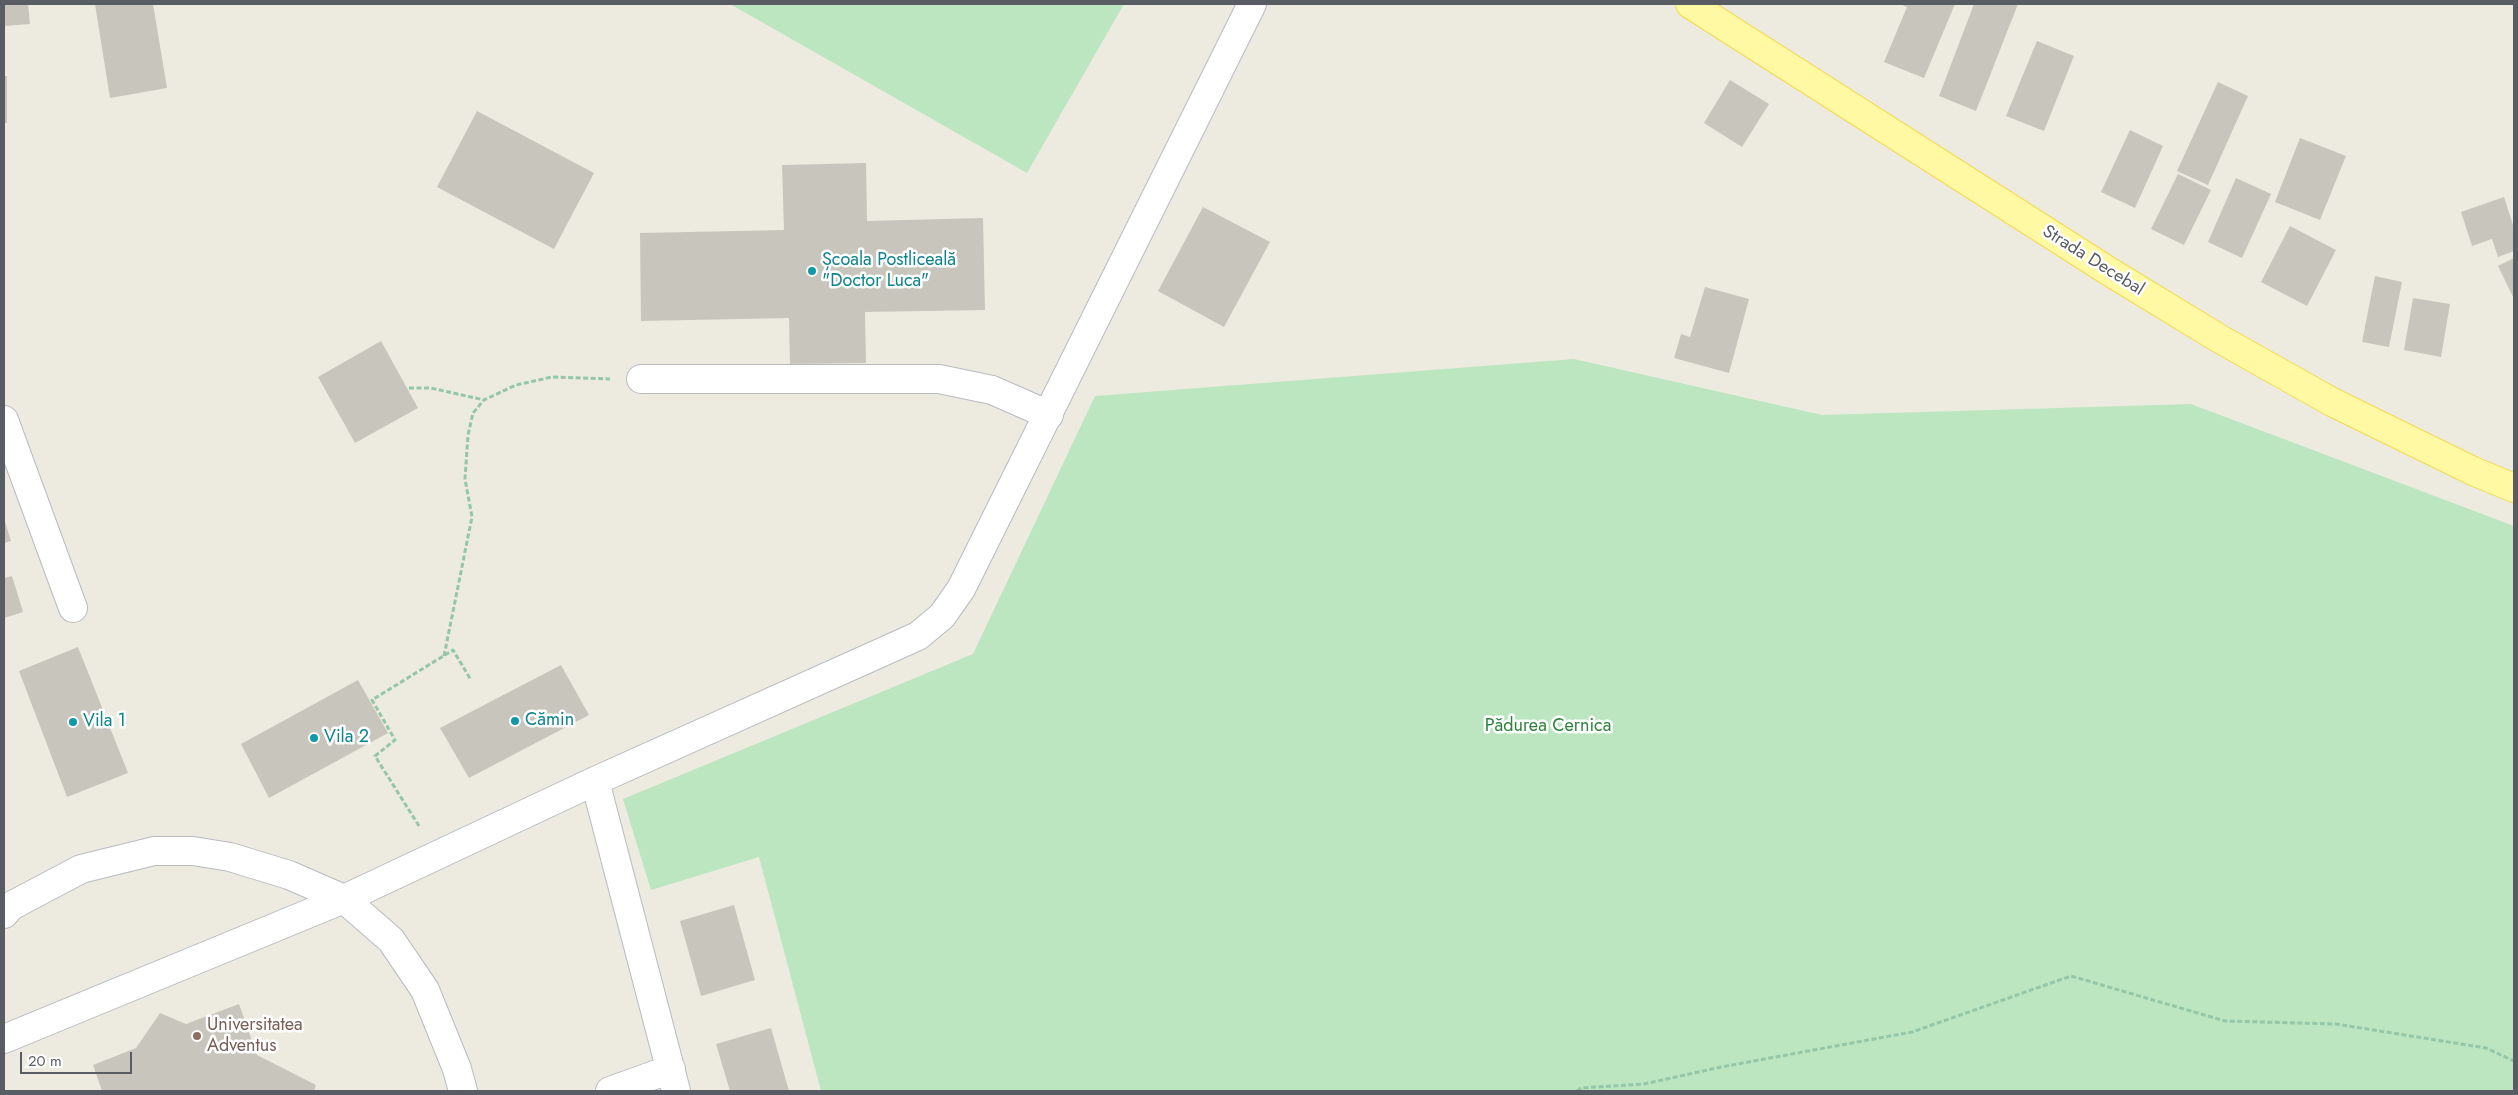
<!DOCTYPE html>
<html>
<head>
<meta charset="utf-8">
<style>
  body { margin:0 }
  #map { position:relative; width:2518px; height:1095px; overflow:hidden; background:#edebe0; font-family:Jost,sans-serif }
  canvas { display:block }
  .frame { position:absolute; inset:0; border:5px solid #595c62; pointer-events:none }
  .scale { position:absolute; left:20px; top:1052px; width:112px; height:22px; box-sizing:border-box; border:2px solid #595c62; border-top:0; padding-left:6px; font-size:15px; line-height:18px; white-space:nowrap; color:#595c62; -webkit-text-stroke:4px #fff; paint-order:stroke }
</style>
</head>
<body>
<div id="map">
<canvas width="2518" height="1095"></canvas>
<div class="frame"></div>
<div class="scale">20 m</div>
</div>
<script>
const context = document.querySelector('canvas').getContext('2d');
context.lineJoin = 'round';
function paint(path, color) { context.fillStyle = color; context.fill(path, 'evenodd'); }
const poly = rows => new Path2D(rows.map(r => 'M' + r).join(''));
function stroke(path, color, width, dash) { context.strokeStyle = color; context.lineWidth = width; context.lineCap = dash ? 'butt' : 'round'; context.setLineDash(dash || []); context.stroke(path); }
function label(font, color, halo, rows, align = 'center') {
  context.font = font + ' Jost,sans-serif'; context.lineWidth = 5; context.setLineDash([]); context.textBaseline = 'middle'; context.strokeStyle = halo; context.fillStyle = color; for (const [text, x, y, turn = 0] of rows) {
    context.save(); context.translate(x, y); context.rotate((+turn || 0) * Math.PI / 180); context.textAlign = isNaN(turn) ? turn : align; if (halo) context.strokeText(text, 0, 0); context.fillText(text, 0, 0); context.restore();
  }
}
const green = poly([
  [730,4,1124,4,1027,173],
  [1574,359,1822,415,2191,404,2514,526,2514,1091,821,1091,759,857,651,890,623,799,973,654,1095,396]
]);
const building = poly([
  [4,4,28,4,30,24,4,26],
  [95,4,153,4,167,88,110,98],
  [1900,4,1955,4,1924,78,1884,62,1907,7],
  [1974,4,2018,4,1976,111,1939,96],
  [2037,41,2074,56,2044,131,2006,116],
  [4,76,7,76,7,123,4,123],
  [1730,80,1769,104,1742,147,1704,123],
  [2218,82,2248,96,2208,185,2177,171],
  [477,111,594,173,554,249,437,187],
  [2130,130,2163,146,2135,208,2101,192],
  [2300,138,2346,156,2320,220,2275,202],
  [866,163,867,221,983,218,985,310,865,312,866,363,790,364,789,318,641,321,640,233,784,230,782,165],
  [2178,174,2211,190,2184,245,2151,229],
  [2236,178,2271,194,2242,258,2208,242],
  [2504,197,2514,228,2514,251,2498,257,2492,239,2472,246,2461,212],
  [1203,207,1270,242,1224,327,1158,291],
  [2290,226,2336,250,2307,306,2261,282],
  [2514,258,2514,299,2498,266],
  [2375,276,2402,282,2389,347,2362,342],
  [1705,287,1749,299,1729,373,1674,358,1681,334,1690,337],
  [2413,298,2450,304,2441,357,2404,350],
  [381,341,418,408,355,443,318,377],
  [4,518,11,541,4,543],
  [12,576,23,612,4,618,4,578],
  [78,647,128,773,67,797,19,671],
  [561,665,589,715,469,778,440,728],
  [358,680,388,733,269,798,241,744],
  [734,905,755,980,701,996,680,921],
  [239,1004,257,1055,316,1085,314,1091,102,1091,93,1065,136,1048,160,1013,186,1024],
  [771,1028,789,1091,730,1091,716,1044]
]);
const path = poly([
  [409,388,431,388,484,400],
  [444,656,472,517,465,479,468,435,473,413,484,400,516,385,552,377,610,379],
  [419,826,375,756,395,740,372,700,453,650,471,680],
  [1577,1091,1581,1088,1644,1084,1721,1067,1912,1032,2071,976,2225,1021,2336,1024,2486,1048,2514,1061]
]);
const minor = poly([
  [641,379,939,379,992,390,1049,415],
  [4,420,73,608],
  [595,781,676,1091],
  [4,914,11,906,81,869,154,851,193,851,230,857,289,875,344,899,391,940,425,990,457,1069,463,1091],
  [4,1039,344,899,595,781,918,636,942,616,961,589,1252,4],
  [610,1091,671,1069]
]);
const major = poly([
  [1690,4,2110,272,2220,339,2332,402,2473,471,2514,488]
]);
const markers = [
  [812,271,5,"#0f9aa8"],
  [515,721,5,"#0f9aa8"],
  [73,722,5,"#0f9aa8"],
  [314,738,5,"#0f9aa8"],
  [197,1036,5,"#8d6e63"]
];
const cultureNames = [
  ["Școala Postliceală",822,261],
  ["\"Doctor Luca\"",822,282],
  ["Cămin",525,721],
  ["Vila 1",83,722],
  ["Vila 2",324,738]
];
const streetNames = [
  ["Strada Decebal",2093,261,32]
];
const parkNames = [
  ["Pădurea Cernica",1548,727]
];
const educationNames = [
  ["Universitatea",207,1026],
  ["Adventus",207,1047]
];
paint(green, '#bbe6bf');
paint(building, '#c8c5bd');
stroke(minor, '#b8bac0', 30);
stroke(major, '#f7d84f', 30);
stroke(path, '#94c7a8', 3, [5, 2.5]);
stroke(minor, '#fff', 28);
stroke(major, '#fff9a3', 28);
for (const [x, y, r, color] of markers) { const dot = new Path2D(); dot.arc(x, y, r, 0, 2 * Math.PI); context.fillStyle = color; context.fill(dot); stroke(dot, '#fff', 2); }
label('18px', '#0d838f', '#fff', cultureNames, 'left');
label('18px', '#595c62', '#fff', streetNames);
label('18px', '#30823c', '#fff', parkNames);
label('18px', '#785e54', '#fff', educationNames, 'left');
</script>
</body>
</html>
